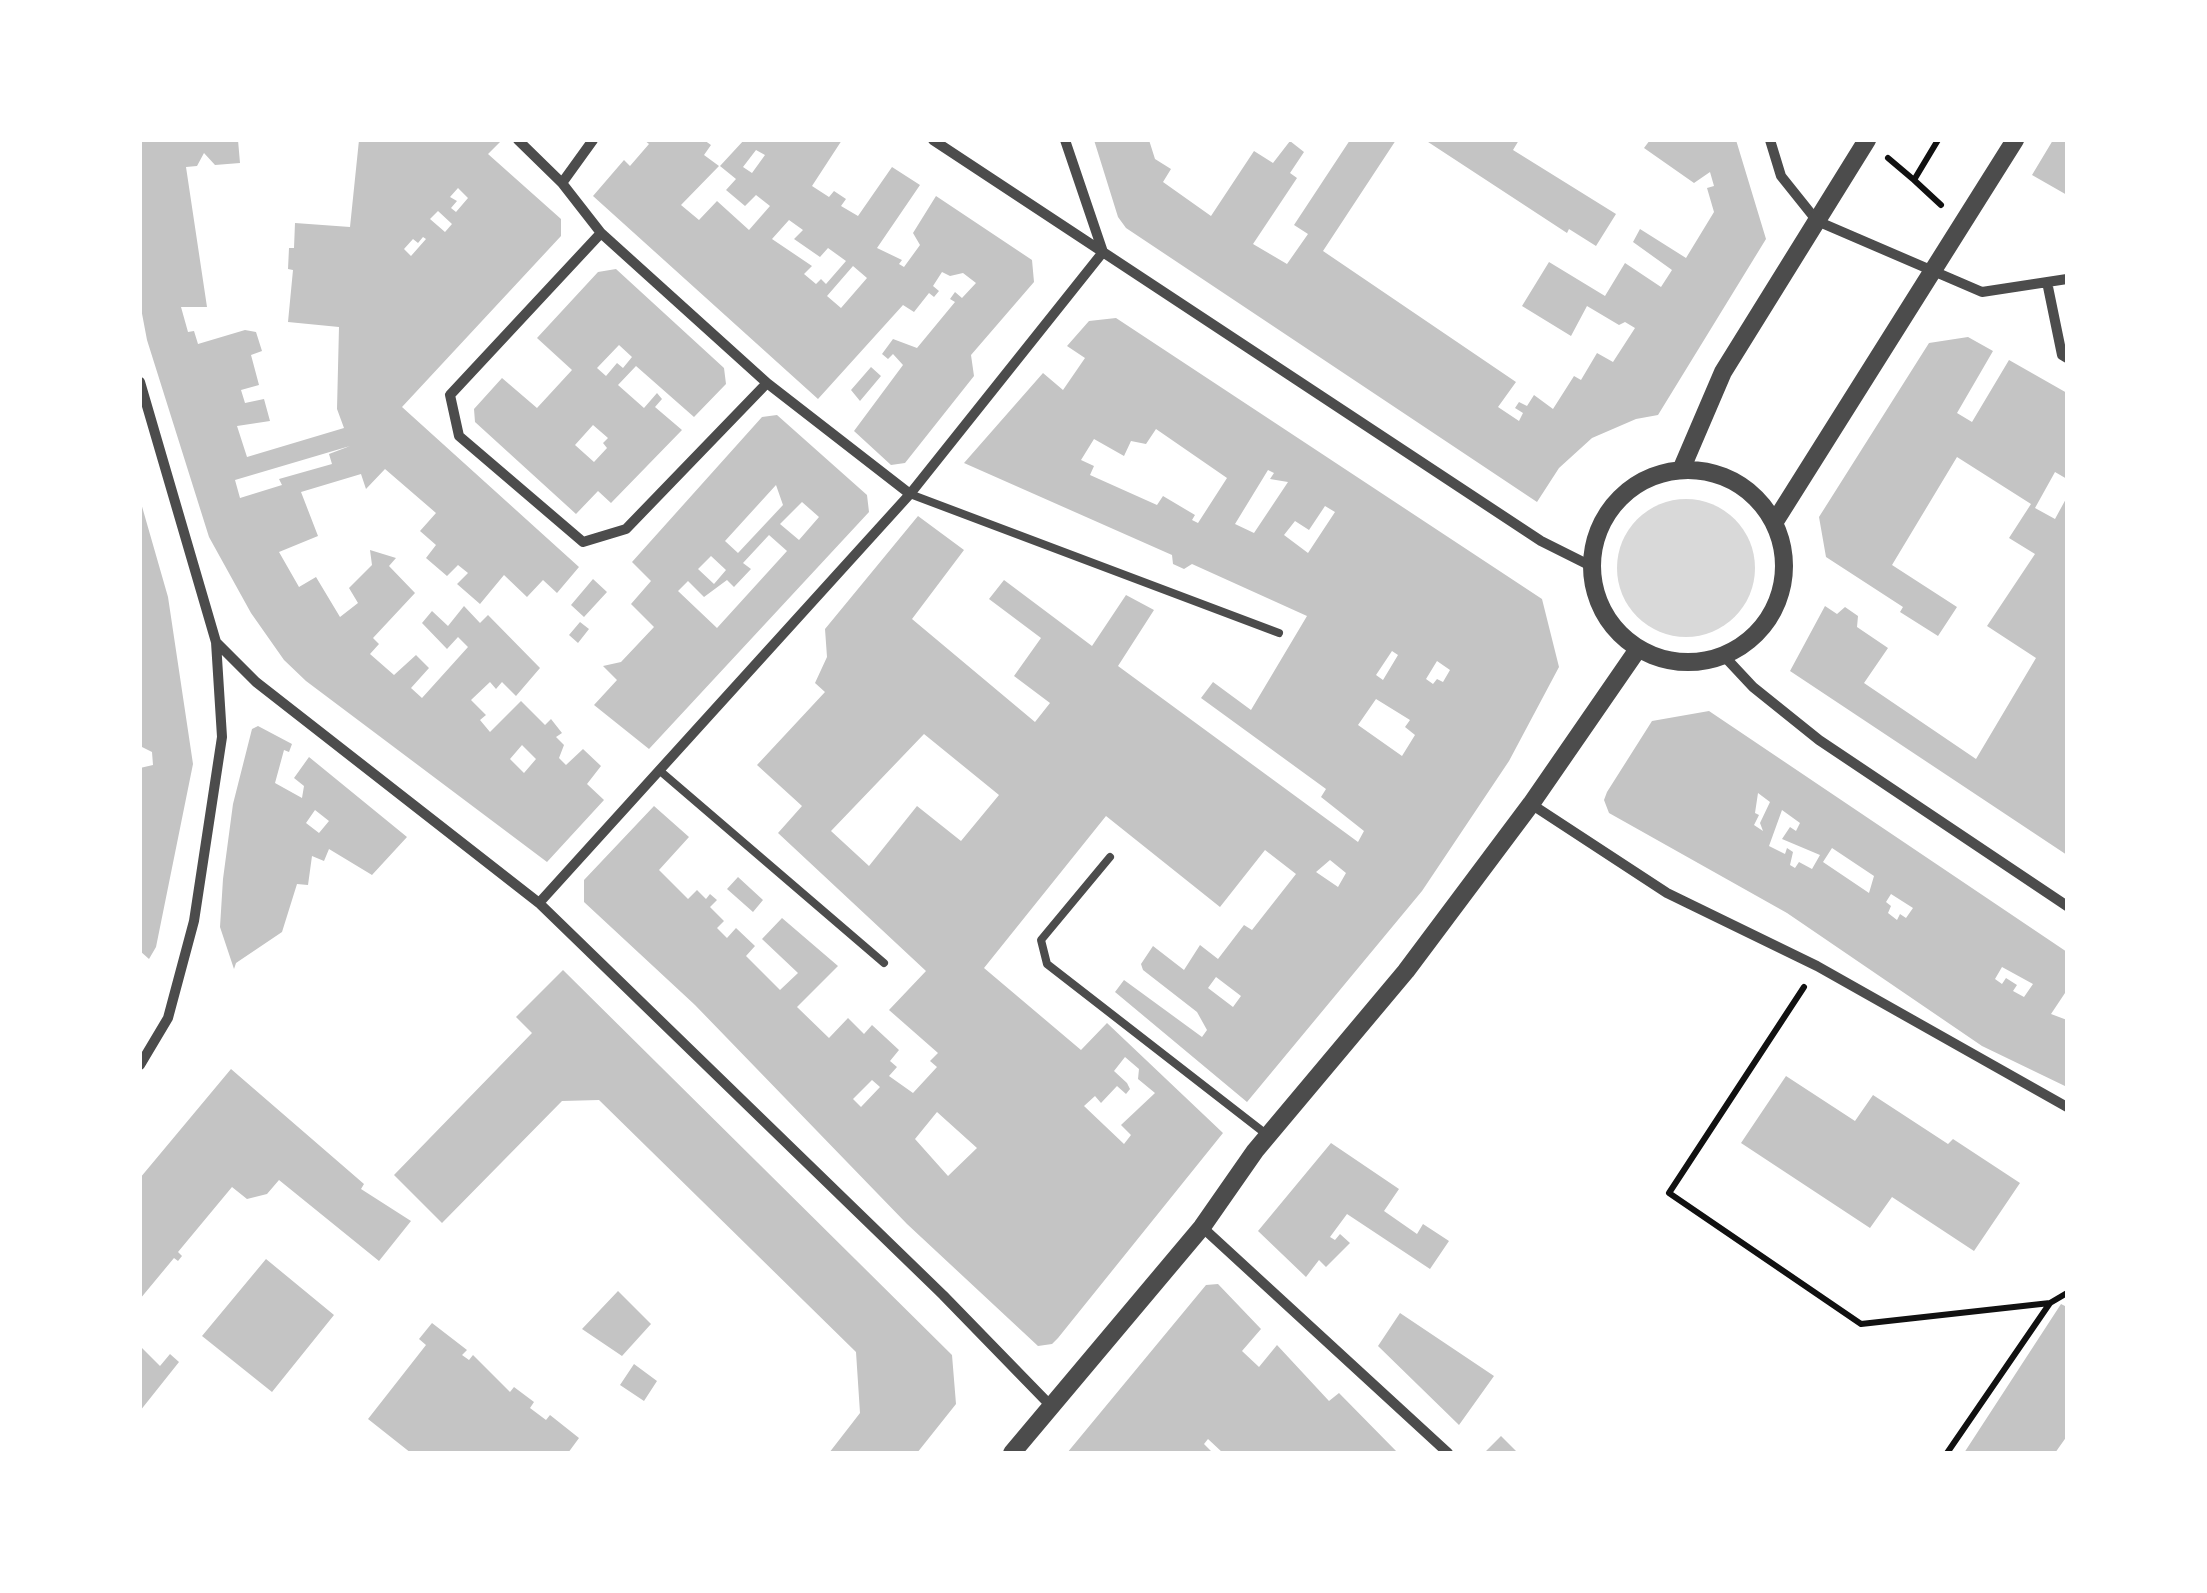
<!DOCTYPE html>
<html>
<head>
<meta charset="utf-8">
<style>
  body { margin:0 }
  #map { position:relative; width:2207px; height:1593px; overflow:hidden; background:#fff; font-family:"Varela Round",sans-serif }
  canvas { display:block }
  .frame { position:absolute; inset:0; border:142px solid #fff; pointer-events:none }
</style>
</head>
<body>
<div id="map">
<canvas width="2207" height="1593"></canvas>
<div class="frame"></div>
</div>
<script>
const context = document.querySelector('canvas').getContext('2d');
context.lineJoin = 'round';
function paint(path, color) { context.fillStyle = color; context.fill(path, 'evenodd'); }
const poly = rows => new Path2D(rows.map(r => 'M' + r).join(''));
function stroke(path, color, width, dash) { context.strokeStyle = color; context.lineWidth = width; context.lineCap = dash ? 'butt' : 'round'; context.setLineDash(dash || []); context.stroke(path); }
const water = poly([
  '1617 568a69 69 0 1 1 138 0a69 69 0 1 1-138 0Z'
]);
const building = poly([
  [140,140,238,140,240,163,215,165,204,153,197,166,186,167,207,307,181,307,188,332,194,331,198,344,245,330,256,332,262,351,251,355,259,385,241,390,245,403,264,399,270,421,237,426,247,457,344,428,337,409,339,327,288,322,293,270,288,269,289,248,294,248,295,223,350,227,359,140,502,140,488,154,561,219,561,236,402,407,579,567,557,593,543,580,527,597,504,575,480,604,457,584,468,573,458,565,447,576,426,558,436,545,420,531,436,513,385,469,366,489,361,474,301,492,318,536,279,552,299,587,316,577,340,617,358,603,349,588,372,565,370,550,396,558,389,566,415,593,373,638,379,644,370,654,394,675,416,655,429,668,411,688,422,698,468,647,458,637,447,649,422,623,432,611,448,626,464,606,480,623,488,615,540,668,516,696,502,682,496,689,490,682,471,700,486,715,480,720,490,732,521,701,545,725,551,719,562,733,556,737,564,745,559,758,566,765,583,749,601,766,587,784,604,800,547,862,306,681,284,660,251,613,209,537,147,340,140,303],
  [458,188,468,198,456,212,451,208,457,201,450,197],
  [438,211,452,224,445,232,430,219],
  [423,237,426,239,411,256,404,249,413,239,418,243],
  [350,446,329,454,332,464,279,479,282,485,240,498,235,480],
  [522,745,536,759,524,773,510,759],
  [644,140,704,140,711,145,704,155,719,166,681,205,699,220,717,201,749,230,770,206,756,195,745,206,726,190,736,179,720,166,744,140,842,140,812,186,829,197,834,191,846,199,841,206,858,216,892,167,920,185,877,248,902,260,899,264,904,267,920,245,913,233,936,196,1032,260,1034,282,971,355,974,376,905,463,891,465,854,431,903,365,893,354,888,359,882,354,893,339,917,348,955,302,950,299,955,292,962,298,976,283,963,273,950,276,942,272,933,286,939,291,934,297,929,293,914,312,903,305,818,399,593,196,624,160,630,166,649,144],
  [756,150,765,155,752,173,743,167],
  [789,220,803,230,794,239,820,257,828,248,846,261,826,284,821,279,816,284,804,274,812,266,772,239],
  [853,266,867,278,841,308,827,296],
  [1094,140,1149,140,1155,159,1171,169,1163,182,1211,216,1254,151,1273,163,1290,141,1304,152,1290,173,1297,178,1253,244,1287,264,1308,234,1294,225,1350,140,1396,140,1323,251,1516,382,1498,407,1519,421,1523,413,1515,408,1519,402,1527,406,1534,395,1553,409,1574,376,1581,380,1597,353,1613,362,1635,328,1625,322,1619,325,1587,306,1571,336,1522,306,1549,262,1605,296,1625,263,1661,287,1672,270,1633,242,1640,229,1686,258,1714,212,1707,188,1714,186,1710,172,1694,183,1644,148,1650,140,1736,140,1766,239,1658,415,1636,419,1592,438,1559,468,1537,502,1126,228,1118,217],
  [1425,140,1519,140,1513,150,1616,214,1596,246,1569,229,1567,233],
  [2053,140,2067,140,2067,195,2032,175],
  [616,269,724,368,726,384,694,417,636,366,618,385,644,408,657,393,662,399,655,407,682,430,611,503,598,491,576,514,475,422,474,409,502,378,537,408,572,370,537,338,598,272],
  [619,345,632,357,623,368,617,363,606,376,597,368],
  [593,425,608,438,603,443,607,448,594,462,575,445],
  [1116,318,1542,599,1559,667,1509,761,1422,891,1247,1102,1115,992,1124,980,1202,1037,1207,1030,1197,1012,1143,970,1141,964,1153,946,1184,970,1200,945,1218,959,1244,925,1252,930,1296,874,1265,850,1220,907,1106,816,984,968,1081,1050,1107,1023,1223,1133,1058,1338,1052,1344,1038,1346,907,1224,695,1005,584,902,584,880,654,806,689,837,659,870,688,899,697,890,706,899,710,894,717,900,710,907,724,921,717,928,727,938,736,928,755,946,746,956,780,990,798,973,762,939,782,918,838,966,797,1007,829,1038,848,1018,864,1034,872,1025,899,1050,890,1061,897,1067,889,1076,913,1093,937,1067,930,1061,938,1053,889,1010,926,971,778,833,802,806,757,765,825,692,815,683,827,657,825,629,918,516,964,550,912,619,1035,722,1050,703,1014,676,1041,638,989,599,1004,580,1092,646,1126,595,1154,610,1118,666,1358,842,1364,831,1321,797,1326,789,1201,698,1213,682,1251,710,1307,616,1192,564,1184,569,1173,564,1172,555,964,463,1043,373,1063,390,1085,358,1067,346,1089,321],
  [1156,429,1227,478,1198,523,1192,520,1195,515,1163,496,1157,505,1090,475,1094,466,1081,460,1094,439,1124,456,1131,441,1146,444],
  [1268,470,1274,473,1270,479,1288,482,1254,533,1235,524],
  [1325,506,1335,512,1308,553,1284,535,1295,521,1309,530],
  [1392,651,1398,655,1383,680,1376,675],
  [1437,661,1450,670,1443,682,1437,679,1433,684,1426,679],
  [1376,699,1410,720,1405,727,1415,735,1402,756,1358,725],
  [924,734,999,795,961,841,917,806,869,866,831,831],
  [1330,860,1346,873,1338,887,1316,872],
  [1216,977,1241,996,1233,1007,1208,988],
  [1125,1057,1139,1069,1138,1079,1155,1093,1121,1125,1131,1135,1124,1144,1084,1106,1095,1096,1101,1103,1117,1086,1126,1094,1130,1089,1127,1083,1114,1071],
  [872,1080,880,1087,861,1107,853,1099],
  [937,1112,977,1148,948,1176,915,1139],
  [1968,337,1993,351,1957,413,1972,422,2009,360,2067,393,2067,479,2055,472,2035,508,2055,519,2067,497,2067,855,1790,671,1825,606,1837,614,1845,607,1858,616,1857,627,1888,648,1864,683,1976,759,2036,658,1987,626,2035,554,2009,538,2031,504,1957,457,1892,565,1957,607,1938,636,1900,612,1903,607,1826,557,1819,517,1929,343],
  [871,367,881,376,860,401,851,390],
  [777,415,867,495,869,512,649,749,594,705,617,680,603,666,621,662,654,627,631,604,651,581,632,562,762,417],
  [776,485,783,505,738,553,725,541],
  [802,502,819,517,799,540,780,524],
  [769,535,787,551,717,628,678,591,688,581,704,597,727,580,734,587,751,569,743,563],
  [711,556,726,570,714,584,698,569],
  [141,503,168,597,193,764,156,947,149,959,140,951,140,768,153,765,152,752,140,746],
  [593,579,607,592,584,617,571,605],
  [580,622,589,629,578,643,569,635],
  [1709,711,2067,952,2067,990,2051,1014,2067,1020,2067,1087,1982,1046,1787,913,1609,813,1604,800,1607,792,1652,721],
  [1758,793,1770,802,1760,823,1763,831,1754,825,1759,815,1755,813],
  [1782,810,1800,823,1796,831,1790,827,1782,839,1820,855,1812,869,1799,862,1795,868,1790,865,1793,852,1787,848,1785,854,1769,846],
  [1832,848,1874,876,1869,893,1823,862],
  [1891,894,1913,908,1906,918,1900,914,1897,920,1888,913,1891,906,1886,902],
  [2002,967,2033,984,2024,997,2013,991,2017,985,2006,978,2002,984,1995,979],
  [258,726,292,744,289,752,284,750,275,783,302,798,304,786,294,778,309,757,407,837,372,875,329,849,324,861,312,856,308,885,297,884,282,932,236,963,234,969,220,927,223,879,233,804,252,729],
  [315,810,329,821,319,833,306,823],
  [738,877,763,900,753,912,727,889],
  [563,970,952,1355,956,1404,917,1453,829,1453,860,1413,856,1352,599,1100,562,1101,442,1223,394,1175,532,1033,516,1017],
  [231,1069,364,1184,361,1189,411,1221,379,1261,279,1180,267,1194,247,1199,232,1187,178,1252,182,1256,178,1261,174,1258,140,1299,140,1178],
  [1786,1076,1855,1121,1873,1095,1948,1144,1953,1139,2020,1183,1974,1251,1892,1197,1870,1228,1741,1143],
  [1331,1143,1399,1189,1384,1211,1417,1234,1423,1224,1449,1241,1430,1269,1347,1214,1330,1237,1335,1240,1340,1234,1350,1243,1326,1267,1319,1260,1306,1277,1258,1231],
  [266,1259,334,1315,272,1392,202,1336],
  [1218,1284,1261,1329,1242,1351,1259,1367,1277,1345,1329,1401,1339,1393,1398,1453,1223,1453,1208,1439,1204,1444,1213,1453,1067,1453,1206,1285],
  [618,1291,651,1324,622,1356,582,1329],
  [2061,1304,2067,1307,2067,1436,2055,1453,1964,1453],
  [1400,1313,1494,1376,1459,1425,1378,1346],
  [432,1323,467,1350,462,1355,469,1360,473,1355,510,1392,514,1387,534,1402,530,1408,546,1420,550,1415,579,1438,568,1453,411,1453,368,1419,426,1345,419,1339],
  [140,1346,160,1366,170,1354,179,1362,140,1411],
  [634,1364,657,1381,644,1401,620,1385],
  [1501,1436,1518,1453,1486,1451]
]);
const path = poly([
  [1938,140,1914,180,1941,205],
  [1888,158,1914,180],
  [1804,987,1669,1193,1861,1324,2050,1303],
  [1947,1453,2050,1303,2067,1293]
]);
const service = poly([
  [910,494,1279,633],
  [659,770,884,963],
  [1110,857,1041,940,1047,964,1266,1134]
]);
const minor = poly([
  [518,140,562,183,601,233,767,383,910,494],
  [933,140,1541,541,1591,566],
  [1770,140,1781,176,1817,221,1982,292,2067,279],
  [562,183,593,140],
  [601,233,450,395,459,436,583,542,626,529,767,383],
  [2047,282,2062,355,2067,358],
  [140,382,216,642,222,737,194,921,168,1018,140,1065],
  [216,642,256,682,539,903,943,1295,1049,1404],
  [1724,656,1753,687,1819,740,2067,906],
  [1531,804,1667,893,1817,966,2067,1107],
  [539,903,910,494,1103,252,1065,140],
  [1202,1227,1448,1453]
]);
const tertiary = poly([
  [1681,470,1723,372,1867,140],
  '1592 566a96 96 0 1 1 192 0a96 96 0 1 1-192 0Z',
  [1774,523,2015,140],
  [1012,1453,1202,1227,1255,1151,1406,971,1531,804,1638,649]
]);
paint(water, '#d9d9d9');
paint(building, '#c4c4c4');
stroke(path, '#111', 6);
stroke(service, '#4c4c4c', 8);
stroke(minor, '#4c4c4c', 10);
stroke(tertiary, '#4c4c4c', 18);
</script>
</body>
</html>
